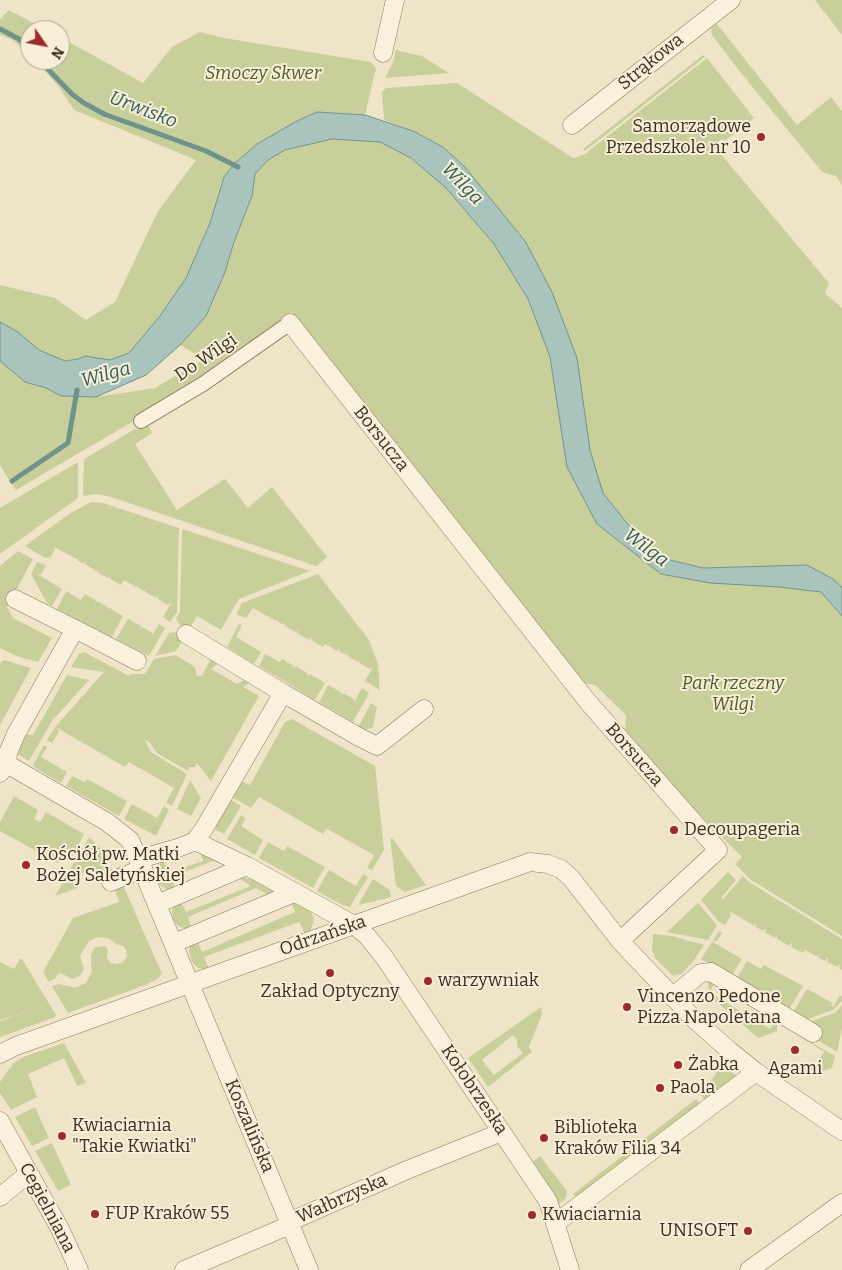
<!DOCTYPE html>
<html>
<head>
<meta charset="utf-8">
<style>
  body { margin:0 }
  #map { position:relative; width:842px; height:1270px; overflow:hidden; background:#f0e4c8; font-family:Bitter,serif }
  canvas { display:block }
  .north { position:absolute; left:20px; top:20px; width:50px; height:50px; box-sizing:border-box; background:#f7eed8; border:1px solid #ada18e; border-radius:50%; rotate:123deg; font-size:14px; font-weight:700; line-height:20px; text-align:center; color:#3d2e20 }
  .north::after { content:''; display:block; margin:auto; width:18px; height:22px; background:#9e2a2b; clip-path:polygon(50% 0,100% 100%,50% 72%,0 100%) }
</style>
</head>
<body>
<div id="map">
<canvas width="842" height="1270"></canvas>
<div class="north">N</div>
</div>
<script>
const context = document.querySelector('canvas').getContext('2d');
context.lineJoin = 'round';
function paint(path, color) { context.fillStyle = color; context.fill(path, 'evenodd'); }
const poly = rows => new Path2D(rows.map(r => 'M' + r).join(''));
function stroke(path, color, width, dash) { context.strokeStyle = color; context.lineWidth = width; context.lineCap = dash ? 'butt' : 'round'; context.setLineDash(dash || []); context.stroke(path); }
function label(font, color, halo, rows, align = 'center') {
  context.font = font + ' Bitter,serif'; context.lineWidth = 4; context.setLineDash([]); context.textBaseline = 'middle'; context.strokeStyle = halo; context.fillStyle = color; for (const [text, x, y, turn = 0] of rows) {
    context.save(); context.translate(x, y); context.rotate((+turn || 0) * Math.PI / 180); context.textAlign = isNaN(turn) ? turn : align; if (halo) context.strokeText(text, 0, 0); context.fillText(text, 0, 0); context.restore();
  }
}
const green = poly([
  [815,0,842,0,842,35],
  [9,10,46,30,30,30,30,56,13,40,0,35,0,19],
  [717,24,797,125,831,97,842,111,842,185,836,176,822,172,737,68,712,35,711,28],
  [200,32,224,38,371,62,376,68,365,115,317,112,295,122,257,144,234,165,224,177,210,223,186,278,160,316,129,353,110,360,85,356,78,359,65,361,56,359,39,350,18,332,0,322,0,285,55,298,86,320,115,302,158,211,196,160,74,110,59,87,35,60,60,60,60,37,143,83,172,47],
  [396,50,422,56,449,73,385,78,393,62],
  [703,55,705,57,585,151,583,149],
  [707,58,754,118,725,141,722,139,714,146,829,283,825,293,842,308,842,587,833,579,807,565,703,568,670,560,641,541,603,493,525,241,464,166,443,147,413,131,384,120,382,92,386,88,457,83,573,158,585,154],
  [332,139,380,142,411,158,446,188,494,244,528,299,550,357,567,467,661,574,821,592,842,616,842,936,751,880,735,864,742,857,705,820,703,821,625,737,626,715,595,685,578,682,291,312,280,323,202,381,16,490,7,477,0,465,0,361,25,382,46,388,61,396,96,397,155,388,204,359,180,345,206,316,225,272,234,242,252,196,255,174,268,160,285,150],
  [147,422,152,433,135,444,177,510,225,479,248,508,272,487,327,557,316,566,111,497,96,494,83,496,84,459],
  [78,462,78,498,0,554,0,508],
  [91,502,103,503,179,528,177,612,170,622,163,617,171,603,168,605,158,599,158,595,156,598,145,592,147,589,144,591,137,587,139,584,136,587,124,580,121,585,110,579,111,576,108,578,97,572,99,569,96,571,85,564,85,561,83,564,77,560,78,557,76,559,53,546,55,549,50,558,47,557,45,558,25,546,69,514],
  [182,529,310,571,239,599,221,630,197,616,190,628,186,629,180,625,176,619,180,612],
  [18,551,33,559,7,607,13,618,52,638,38,662,19,657,0,648,0,566],
  [37,562,46,565,41,575,37,574,62,589,52,606,47,603,31,574],
  [318,574,369,640,378,664,380,690,365,681,373,667,370,669,359,663,360,660,358,662,347,656,349,653,346,655,339,651,339,648,337,651,325,644,323,647,311,640,311,637,309,640,297,633,298,630,296,632,285,626,286,623,284,625,277,621,278,619,276,621,253,608,246,618,236,614,242,603],
  [66,591,81,600,85,594,96,600,95,604,97,601,109,608,107,611,110,608,123,616,112,637,57,609],
  [128,619,141,626,140,629,142,627,153,633,152,636,159,624,165,628,149,656,116,639],
  [239,624,242,625,236,637,261,652,254,664,227,647],
  [175,632,182,636,183,639,176,651,155,656,169,633],
  [84,652,129,676,131,674,145,674,154,659,175,655,195,667,197,676,202,676,212,656,220,662,211,669,237,684,249,678,253,681,243,687,259,696,211,781,197,763,195,767,189,767,188,771,157,753,150,743,144,739,151,752,187,774,172,806,166,803,174,788,129,762,125,767,57,728,59,731,52,743,47,740,55,727,104,672,71,667,79,654],
  [265,654,280,662,282,659,294,666,293,668,296,666,308,674,308,677,310,674,325,683,315,700,259,666],
  [4,660,31,668,0,725,0,666,1,662],
  [67,675,89,680,52,721,29,761,17,754,22,734,33,735],
  [328,685,341,692,341,695,343,693,354,699,354,702,362,688,369,693,353,722,319,702],
  [371,703,377,707,373,727,366,730,358,728],
  [292,719,375,766,384,850,372,870,367,868,374,855,327,829,323,834,259,797,251,808,232,797,241,781,250,785,285,722],
  [44,745,47,747,41,757,67,772,61,783,34,767,33,765],
  [72,776,85,782,87,779,127,801,119,816,66,786],
  [190,780,201,798,191,816,177,809],
  [14,796,38,810,34,819,40,822,46,812,84,834,72,857,64,853,58,863,0,831,0,822],
  [228,798,241,806,224,834,216,830,215,824],
  [132,804,157,818,164,806,169,810,156,836,124,819],
  [241,815,246,818,241,826,263,840,255,855,227,839],
  [90,838,109,857,105,861,113,871,120,866,123,872,103,879,91,870,73,876,77,888,55,896,88,839],
  [390,838,393,839,426,885,405,892,396,886],
  [268,842,284,851,287,846,325,867,313,888,259,858],
  [199,850,218,859,171,877,176,890,168,890,160,885,156,875,156,869,160,864,164,861,169,873,203,861],
  [329,870,356,886,363,874,368,877,350,907,340,904,317,891],
  [728,872,736,880,721,898,723,899,743,876,749,882,842,939,842,970,839,968,841,966,839,965,838,967,827,962,828,959,827,958,825,961,818,957,819,954,816,956,805,950,803,953,791,947,792,944,791,943,789,946,777,939,777,935,775,938,765,932,766,929,764,929,763,931,756,927,756,924,754,926,733,913,729,912,731,915,725,925,719,922,701,900],
  [237,877,253,879,278,893,270,896,256,888,188,917,192,929,185,929,177,925,173,919,172,912,174,906,180,900,186,912,251,886],
  [373,879,390,890,391,897,358,905],
  [123,885,162,974,157,979,148,984,68,1013,52,986,59,984,75,988,86,983,92,972,91,955,94,948,97,947,105,946,108,949,107,958,111,963,116,964,121,963,125,960,127,955,126,950,123,946,116,944,108,938,98,937,89,941,80,956,84,969,80,976,72,979,61,973,58,974,56,978,49,982,43,972,73,918,119,902,115,889],
  [291,902,306,908,312,914,314,920,310,932,305,934,299,922,204,957,209,969,198,968,192,962,189,951,190,946,197,940,202,952,295,912],
  [698,903,717,925,708,940,667,932],
  [719,931,722,933,716,942,714,940,713,942,742,959,731,977,701,959],
  [653,934,672,936,704,945,692,963,681,974,673,976,655,958,652,950],
  [20,959,22,959,56,1015,55,1017,0,1037,0,1021,30,1011,0,1020,0,962,14,969],
  [747,961,761,969,764,965,803,986,788,1011,736,980],
  [707,978,714,984,711,990,712,994,770,1029,777,1019,777,1031,758,1038,710,996],
  [807,989,833,1003,832,1006,833,1007,840,995,842,996,842,1001,833,1010,803,1021,792,1014],
  [842,1005,842,1028,837,1052,813,1037,806,1023,835,1013],
  [541,1007,542,1014,529,1047,532,1052,488,1087,468,1058],
  [513,1035,517,1040,517,1046,523,1053,494,1075,482,1060],
  [795,1033,835,1056,832,1068,810,1075,799,1067,802,1064,812,1070,824,1052],
  [64,1043,86,1083,77,1086,64,1058,28,1074,37,1097,11,1110,0,1093,0,1082,5,1074,14,1063,23,1057],
  [722,1065,738,1077,706,1102,701,1095],
  [696,1099,701,1106,578,1199,573,1194],
  [35,1107,49,1138,32,1146,15,1117],
  [52,1143,71,1185,58,1191,35,1151],
  [540,1156,567,1191,566,1198,559,1204,533,1161]
]);
const water = poly([
  [317,112,365,115,413,131,443,147,464,166,525,241,552,292,577,358,590,450,603,493,641,541,670,560,703,568,807,565,833,579,842,587,842,616,821,592,779,587,710,583,661,574,597,524,567,467,550,357,528,299,494,244,446,188,411,158,380,142,332,139,285,150,268,160,255,174,252,196,234,242,225,272,206,316,180,345,146,375,96,397,61,396,46,388,25,382,0,361,0,322,18,332,39,350,65,361,78,359,85,356,110,360,129,353,160,316,186,278,210,223,224,177,234,164,257,144,295,122,317,112]
]);
const stream = poly([
  [0,29,19,39,30,50],
  [39,60,73,95,84,103,104,114,140,127,206,151,238,167],
  [12,481,68,443,77,390]
]);
const pedestrian = poly([
  [141,421,203,384,290,323]
]);
const minor = poly([
  [383,53,395,0],
  [572,125,731,0],
  [290,323,588,702,718,850,620,941,694,1019,730,1051,756,1072,842,1131],
  [75,629,137,661],
  [186,634,283,693,205,827,195,841],
  [283,693,359,737,377,746,424,709],
  [7,764,8,753,16,734,75,629,15,599],
  [0,773,7,764,107,822,130,840,309,1270],
  [139,859,178,848,195,841,247,866,354,925,367,936,384,957,548,1201,570,1270],
  [111,882,143,868],
  [157,904,247,866],
  [174,943,294,893],
  [672,997,701,973,711,972,813,1033],
  [0,1054,16,1046,530,862,548,864,561,869,571,878,620,941],
  [0,1121,60,1229,79,1270],
  [0,1197,29,1173],
  [556,1223,756,1072],
  [184,1270,283,1228,289,1222,407,1170,502,1132],
  [749,1270,842,1203]
]);
const markers = [
  [761,137,5,"#9e2a2b"],
  [674,830,5,"#9e2a2b"],
  [26,865,5,"#9e2a2b"],
  [330,973,5,"#9e2a2b"],
  [428,981,5,"#9e2a2b"],
  [627,1007,5,"#9e2a2b"],
  [795,1050,5,"#9e2a2b"],
  [678,1065,5,"#9e2a2b"],
  [660,1088,5,"#9e2a2b"],
  [62,1136,5,"#9e2a2b"],
  [544,1138,5,"#9e2a2b"],
  [95,1214,5,"#9e2a2b"],
  [532,1215,5,"#9e2a2b"],
  [748,1231,5,"#9e2a2b"]
];
const streetNames = [
  ["Strąkowa",651,62,-39],
  ["Do Wilgi",206,358,-34],
  ["Borsucza",381,439,52],
  ["Borsucza",634,755,49],
  ["Odrzańska",323,936,-19],
  ["Kołobrzeska",474,1090,56],
  ["Koszalińska",249,1126,67],
  ["Wałbrzyska",342,1199,-24],
  ["Cegielniana",47,1208,62]
];
const parkNames = [
  ["Smoczy Skwer",263,74],
  ["Park rzeczny",733,684],
  ["Wilgi",733,705]
];
const poiNames = [
  ["Samorządowe",751,127,"right"],
  ["Przedszkole nr 10",751,148,"right"],
  ["Decoupageria",684,830],
  ["Kościół pw. Matki",36,855],
  ["Bożej Saletyńskiej",36,876],
  ["warzywniak",438,981],
  ["Zakład Optyczny",330,992,"center"],
  ["Vincenzo Pedone",637,997],
  ["Pizza Napoletana",637,1018],
  ["Żabka",688,1065],
  ["Agami",795,1069,"center"],
  ["Paola",670,1088],
  ["Kwiaciarnia",72,1126],
  ["\"Takie Kwiatki\"",72,1147],
  ["Biblioteka",554,1128],
  ["Kraków Filia 34",554,1149],
  ["FUP Kraków 55",105,1214],
  ["Kwiaciarnia",542,1215],
  ["UNISOFT",738,1231,"right"]
];
const waterNames = [
  ["Urwisko",143,110,21],
  ["Wilga",462,184,46],
  ["Wilga",106,375,-15],
  ["Wilga",646,548,37]
];
paint(green, '#c9cf9b');
paint(water, '#a9c4bc');
stroke(water, '#6f938a', 1);
stroke(stream, '#6f938a', 5);
stroke(pedestrian, '#8d765c', 16);
stroke(minor, '#8d765c', 19);
stroke(pedestrian, '#faf1dc', 14);
stroke(minor, '#faf1dc', 18);
for (const [x, y, r, color] of markers) { const dot = new Path2D(); dot.arc(x, y, r, 0, 2 * Math.PI); context.fillStyle = color; context.fill(dot); stroke(dot, '#f7eed8', 2); }
label('18px', '#3d2e20', '#f7eed8', streetNames);
label('italic 18px', '#4d5a26', '#f7eed8', parkNames);
label('18px', '#3d2e20', '#f7eed8', poiNames, 'left');
label('italic 19px', '#2f5d5a', '#f7eed8', waterNames);
</script>
</body>
</html>
